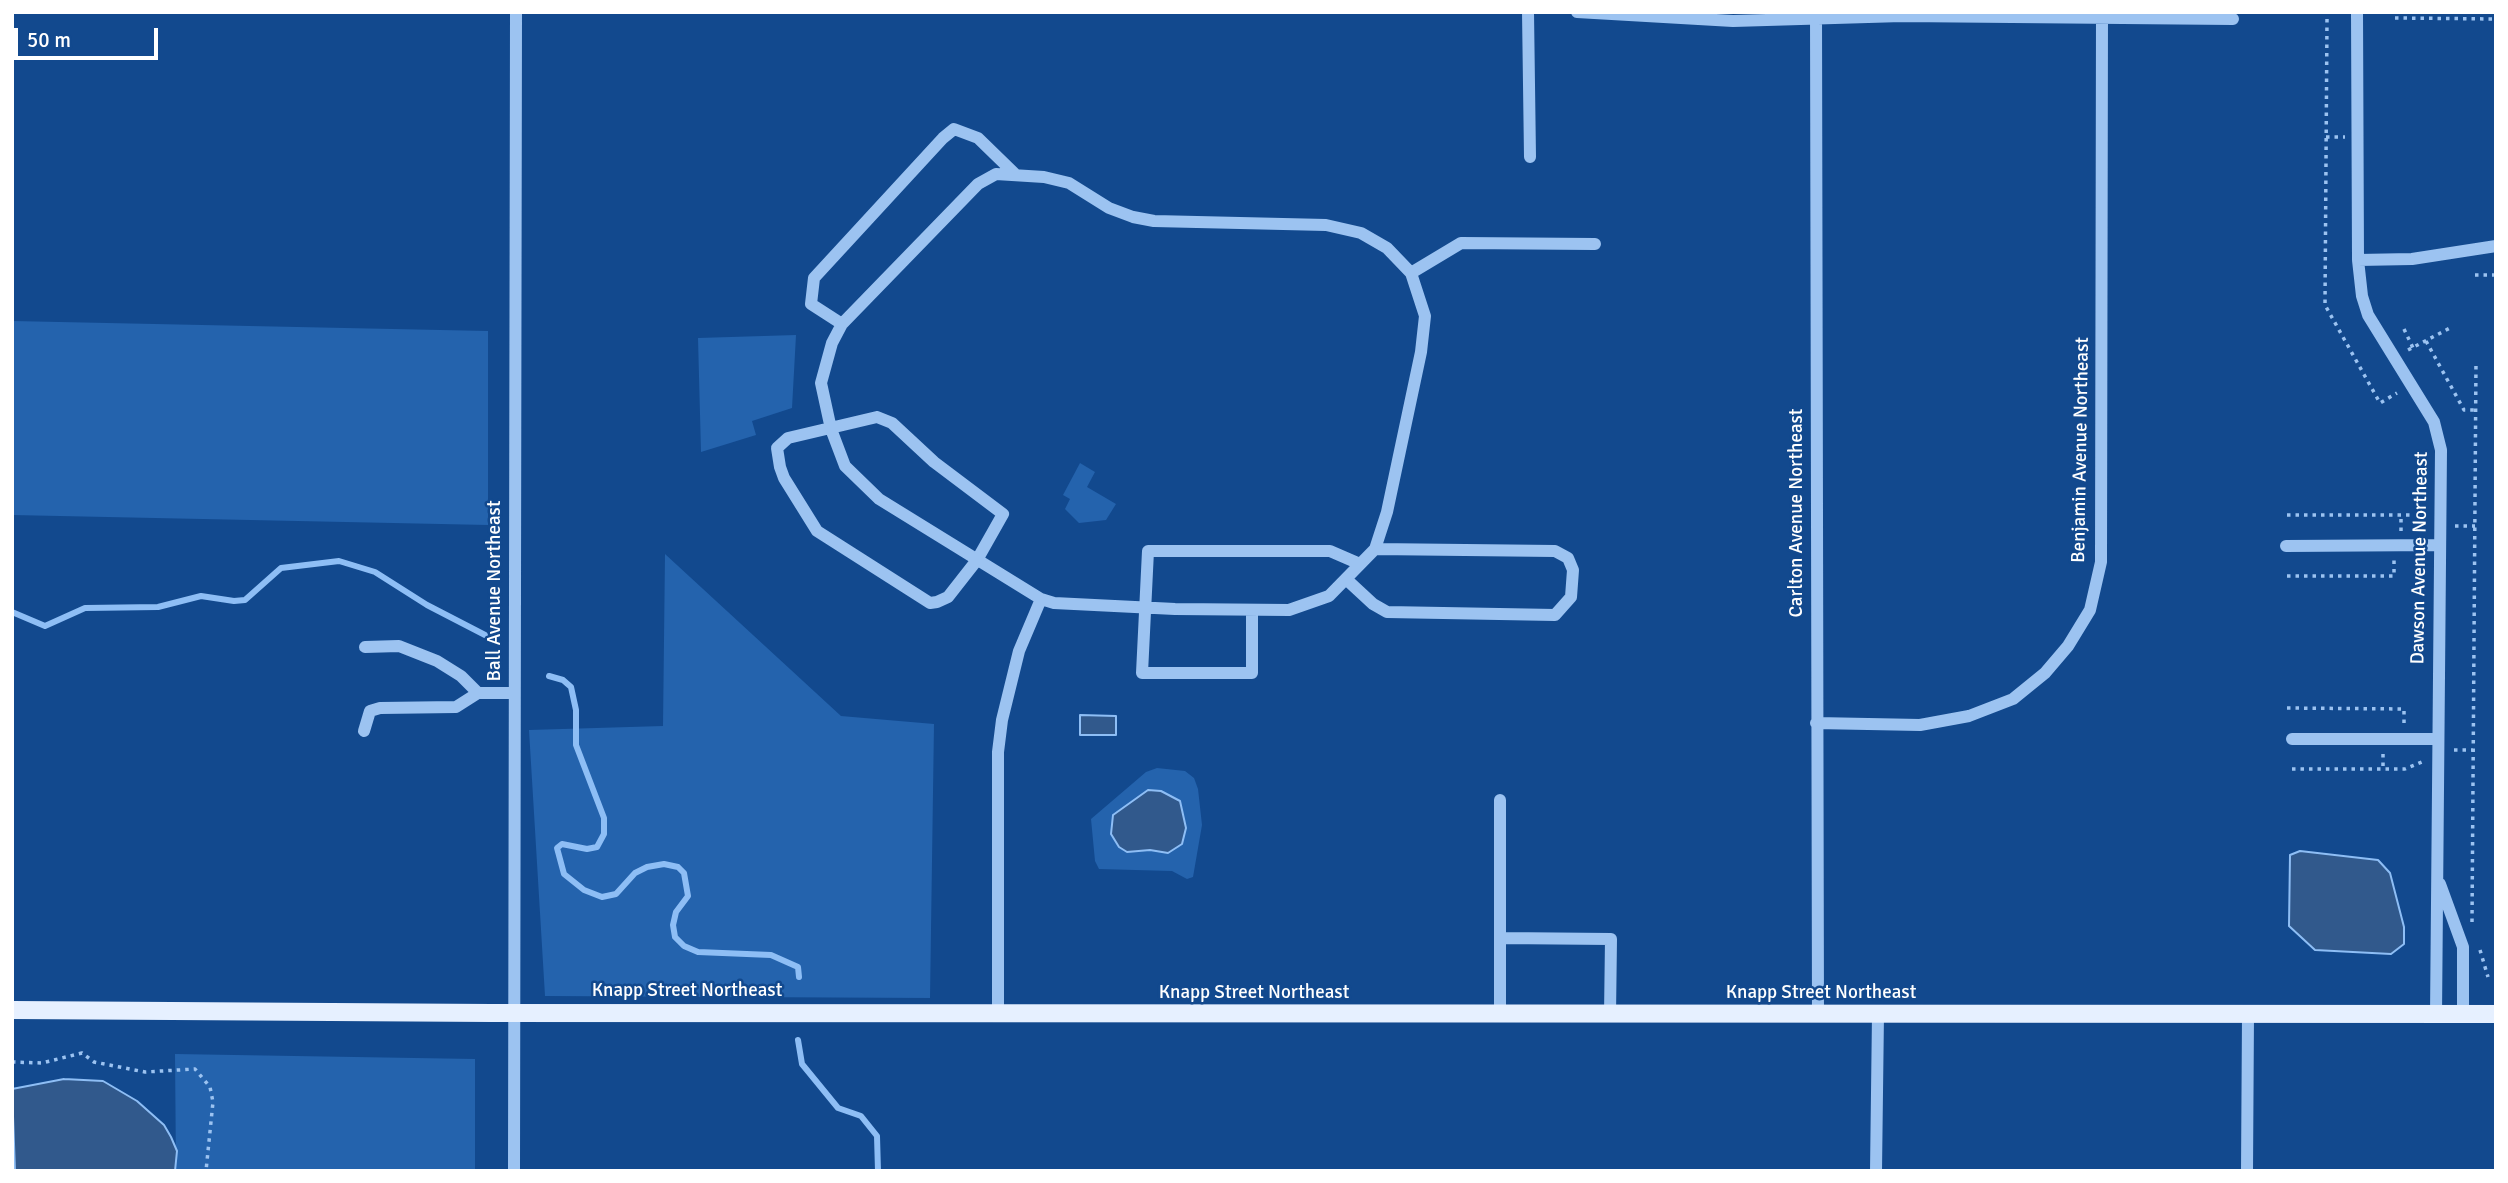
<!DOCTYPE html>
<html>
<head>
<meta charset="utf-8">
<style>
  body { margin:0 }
  #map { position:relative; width:2508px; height:1183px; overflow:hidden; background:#12498e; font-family:Signika,sans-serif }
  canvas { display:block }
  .frame { position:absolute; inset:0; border:14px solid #fff; pointer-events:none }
  .scale { position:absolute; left:14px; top:28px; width:144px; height:32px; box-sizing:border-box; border:4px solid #fff; border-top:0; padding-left:9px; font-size:21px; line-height:24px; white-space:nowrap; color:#fff; -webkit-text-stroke:5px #12498e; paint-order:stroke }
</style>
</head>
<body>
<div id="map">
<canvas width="2508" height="1183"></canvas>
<div class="frame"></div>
<div class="scale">50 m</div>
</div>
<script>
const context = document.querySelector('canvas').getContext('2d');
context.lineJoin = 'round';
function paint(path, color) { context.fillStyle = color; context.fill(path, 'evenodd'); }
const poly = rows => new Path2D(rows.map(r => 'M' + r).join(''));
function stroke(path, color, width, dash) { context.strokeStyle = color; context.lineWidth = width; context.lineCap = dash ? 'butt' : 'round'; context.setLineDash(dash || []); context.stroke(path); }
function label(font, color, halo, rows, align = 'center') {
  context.font = font + ' Signika,sans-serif'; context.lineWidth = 5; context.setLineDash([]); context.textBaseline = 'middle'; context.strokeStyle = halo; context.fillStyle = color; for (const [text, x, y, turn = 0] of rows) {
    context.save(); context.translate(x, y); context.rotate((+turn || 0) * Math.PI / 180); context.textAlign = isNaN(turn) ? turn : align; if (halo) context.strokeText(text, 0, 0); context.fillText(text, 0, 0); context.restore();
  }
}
const green = poly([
  [12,321,488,331,488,525,12,515],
  [796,335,792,408,752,421,756,435,701,452,698,338],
  [1080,463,1095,472,1087,487,1116,504,1106,520,1079,523,1065,509,1070,499,1063,495],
  [665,554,841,716,934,724,930,998,545,996,529,730,663,726],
  [1157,768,1185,771,1194,778,1198,789,1202,825,1193,877,1187,879,1172,871,1099,869,1095,861,1091,819,1146,772],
  [1161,791,1168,853,1150,850,1127,852],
  [175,1054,475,1059,475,1171,176,1171]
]);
const water = poly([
  [1080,715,1116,716,1116,735,1080,735,1080,715],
  [1148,790,1161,791,1180,801,1186,828,1182,844,1168,853,1150,850,1127,852,1119,847,1111,834,1113,815,1148,790],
  [2300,851,2378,860,2390,873,2404,927,2404,944,2391,954,2315,950,2289,926,2290,855,2300,851],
  [64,1079,103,1081,137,1101,164,1125,171,1137,177,1151,175,1171,15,1171,12,1089,64,1079]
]);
const stream = poly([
  [12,612,45,626,85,608,158,607,201,596,234,601,245,600,281,568,339,561,375,572,427,605,485,635],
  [549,676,563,680,571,687,576,710,576,745,604,818,604,834,597,847,587,849,562,844,557,848,564,874,584,890,602,897,616,894,635,873,647,867,664,864,678,867,684,873,688,896,676,912,673,925,675,937,684,946,698,952,771,955,798,967,799,977],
  [798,1040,802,1064,838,1108,861,1116,877,1136,878,1171]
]);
const path = poly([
  [2395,18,2496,19],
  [2327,19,2325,305,2380,403,2397,393],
  [2326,137,2345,137],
  [2475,275,2496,275],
  [2404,329,2413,348],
  [2426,341,2464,410,2476,410],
  [2408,350,2450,328],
  [2287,515,2425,515],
  [2455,526,2475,526],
  [2401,531,2401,515],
  [2287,576,2394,576,2394,559],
  [2287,708,2404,709,2404,723],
  [2454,750,2473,750],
  [2383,754,2383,769],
  [2292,769,2405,769,2424,761],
  [2472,922,2476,361],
  [2480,950,2488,977],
  [12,1062,42,1063,82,1053,94,1062,145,1072,195,1069,210,1087,213,1102,206,1171]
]);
const minor = poly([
  [1528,12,1530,157],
  [1577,12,1733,21,1902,16,2233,19],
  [1816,12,1818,1014],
  [2357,12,2358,260,2412,259,2496,246],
  [996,174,1044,177,1069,183,1109,208,1133,217,1154,221,1326,225,1361,233,1387,248,1411,273,1425,316,1421,352,1387,512,1375,549,1329,596,1289,610,1175,609,1054,603,1041,599,879,499,845,466,831,429,821,383,832,343,842,324,978,184,996,174],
  [2358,260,2362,296,2368,315,2434,422,2441,450,2436,1015],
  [1411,273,1461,243,1595,244],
  [842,324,811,304,814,278,943,138,954,129,978,138,1015,174],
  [877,417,892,423,934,462,1003,514,977,560,948,597,937,602,930,603,817,531,784,478,780,467,777,448,788,438,877,417],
  [2286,546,2439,545],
  [1346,579,1373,604,1387,612,1555,615,1571,597,1573,570,1568,558,1555,551,1375,549],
  [1252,610,1252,673,1142,673,1148,551,1330,551,1360,564],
  [365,647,399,646,437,661,461,676,478,693],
  [1816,723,1920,725,1969,716,2013,699,2045,673,2068,646,2090,610,2101,562,2102,12],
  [364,731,370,711,380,708,456,707,478,693,513,693],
  [2292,739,2437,739],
  [2440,884,2463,947,2463,1015],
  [1501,938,1611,939,1610,1015],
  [998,1014,998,752,1002,720,1019,651,1041,599],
  [1500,1015,1500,800],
  [514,1171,516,12],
  [1876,1171,1878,1014],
  [2247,1171,2248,1015]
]);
const major = poly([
  [12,1010,491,1013,2496,1014]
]);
const streetNames = [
  ["Benjamin Avenue Northeast",2081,450,-89],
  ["Carlton Avenue Northeast",1797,513,-90],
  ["Dawson Avenue Northeast",2420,558,-89],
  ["Ball Avenue Northeast",495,591,-90],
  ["Knapp Street Northeast",687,991],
  ["Knapp Street Northeast",1254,993],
  ["Knapp Street Northeast",1821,993]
];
paint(green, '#2463ad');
paint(water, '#31598c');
stroke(water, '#8ebef5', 2);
stroke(stream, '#8ebef5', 6);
stroke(path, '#9cc3f1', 3.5, [3.5, 5]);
stroke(minor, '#9cc3f1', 12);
stroke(major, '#e6f0ff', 18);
label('19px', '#fff', '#12498e', streetNames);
</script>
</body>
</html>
